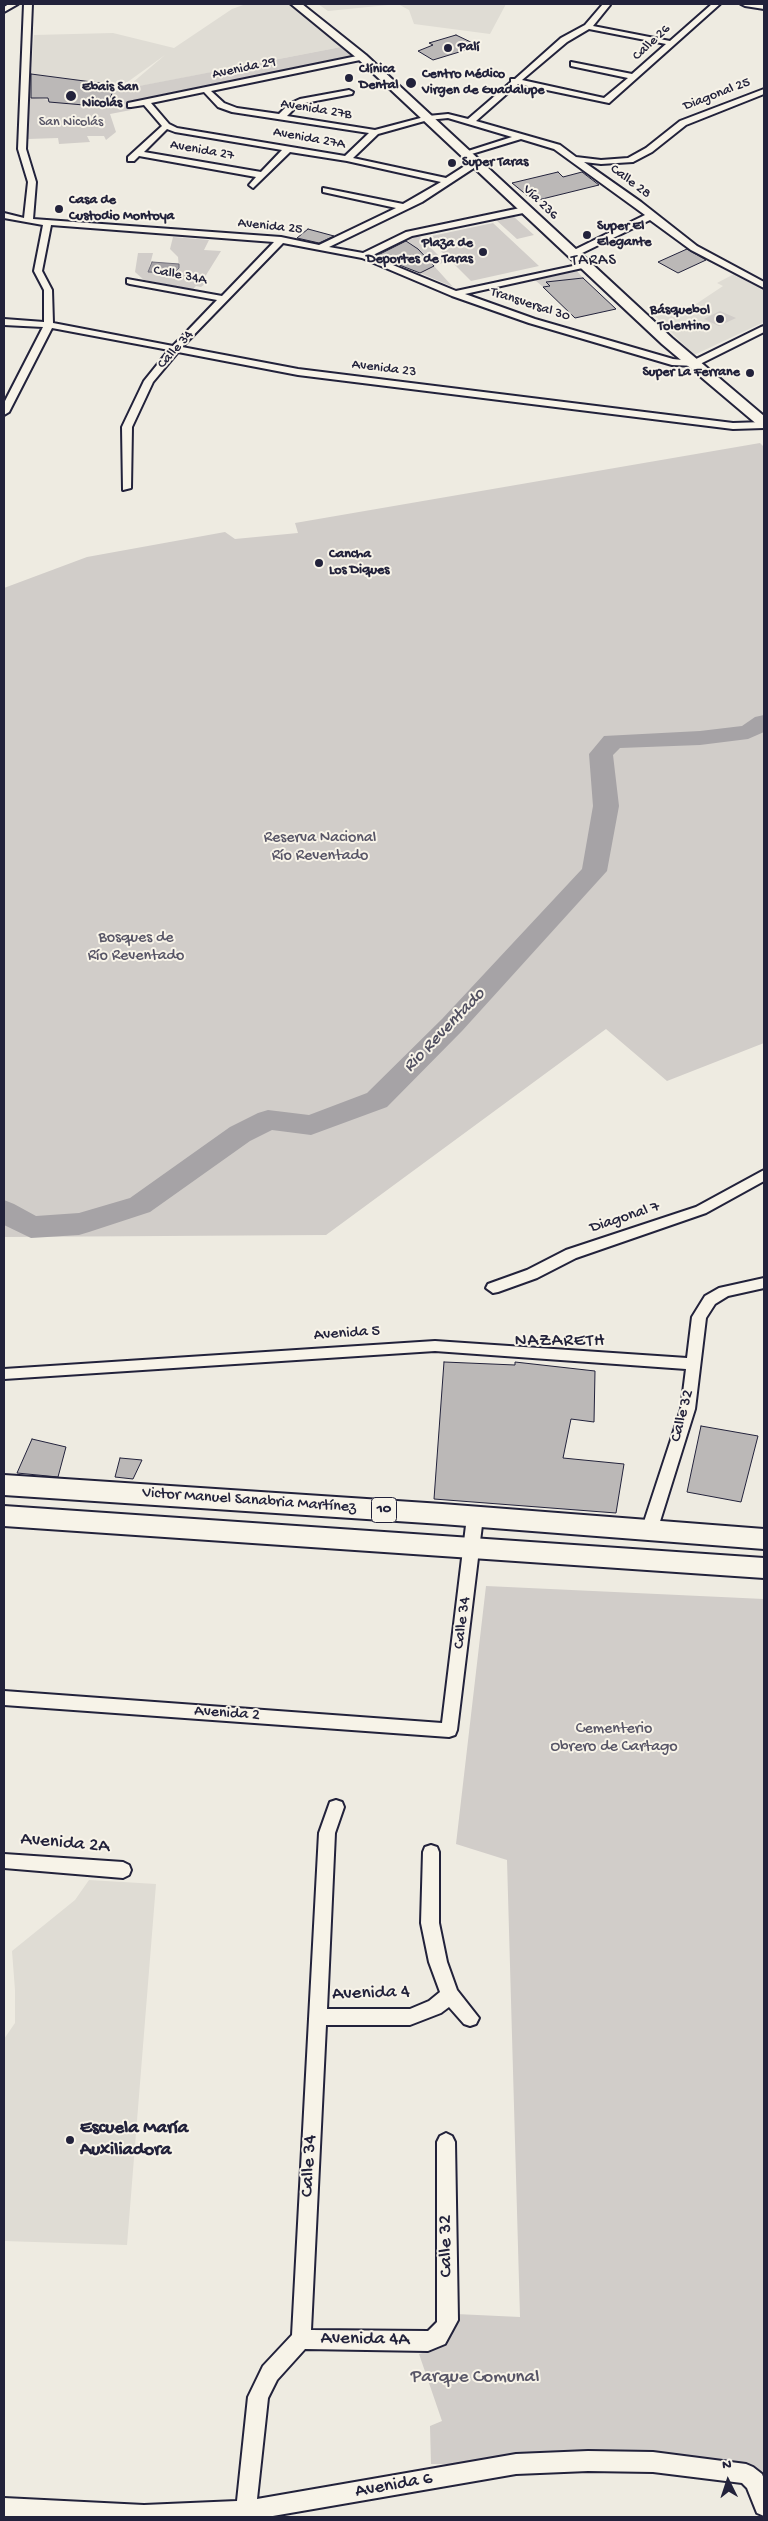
<!DOCTYPE html>
<html>
<head>
<meta charset="utf-8">
<style>
  body { margin:0 }
  #map { position:relative; width:768px; height:2521px; overflow:hidden; background:#eeebe1; font-family:"Gochi Hand",sans-serif }
  canvas { display:block }
  .frame { position:absolute; inset:0; border:5px solid #22223b; pointer-events:none }
  .north { position:absolute; left:703px; top:2456px; width:50px; height:50px; -webkit-text-stroke:4px #f7f3e8; paint-order:stroke; rotate:356deg; font-size:14px; font-weight:700; line-height:20px; text-align:center; color:#22223b }
  .north::after { content:''; display:block; margin:auto; width:18px; height:22px; background:#22223b; clip-path:polygon(50% 0,100% 100%,50% 72%,0 100%) }
</style>
</head>
<body>
<div id="map">
<canvas width="768" height="2521"></canvas>
<div class="frame"></div>
<div class="north">N</div>
</div>
<script>
const context = document.querySelector('canvas').getContext('2d');
context.lineJoin = 'round';
function paint(path, color) { context.fillStyle = color; context.fill(path, 'evenodd'); }
const poly = rows => new Path2D(rows.map(r => 'M' + r).join(''));
function stroke(path, color, width, dash) { context.strokeStyle = color; context.lineWidth = width; context.lineCap = dash ? 'butt' : 'round'; context.setLineDash(dash || []); context.stroke(path); }
function label(font, color, halo, rows, align = 'center') {
  context.font = font + ' "Gochi Hand",sans-serif'; context.lineWidth = 4; context.setLineDash([]); context.textBaseline = 'middle'; context.strokeStyle = halo; context.fillStyle = color; for (const [text, x, y, turn = 0] of rows) {
    context.save(); context.translate(x, y); context.rotate((+turn || 0) * Math.PI / 180); context.textAlign = isNaN(turn) ? turn : align; if (halo) context.strokeText(text, 0, 0); context.fillText(text, 0, 0); context.restore();
  }
}
const built = poly([
  [246,4,289,4,341,47,125,89,165,55,122,86,31,74,34,35,113,33,174,48,232,9],
  [318,4,506,4,490,34,414,24,409,10,398,4,328,11],
  [734,274,764,289,764,322,694,355,655,316,687,310,723,286,717,283],
  [89,1880,156,1884,127,2245,4,2241,4,2039,15,2023,15,1990,12,1951,75,1900]
]);
const green = poly([
  [341,47,354,59,128,106,131,110,110,114,116,132,106,140,104,136,87,136,90,142,59,144,58,138,28,139,22,123,26,97,108,107,113,91],
  [513,216,534,235,517,239,496,220],
  [493,223,539,266,471,281,427,237],
  [419,236,445,262,434,266,453,287,420,273,433,265,419,250,404,238],
  [173,237,209,240,204,250,221,251,203,280,206,283,201,287,196,286,193,289,164,284,144,280,135,272,138,253,153,253,148,272,174,273,179,268,178,257,170,249],
  [577,271,583,278,547,282,550,286,543,287,535,280],
  [720,311,736,318,719,326,704,319],
  [760,443,764,447,764,1043,667,1081,606,1029,326,1235,4,1237,4,588,87,557,225,532,235,539,298,533,295,523],
  [486,1586,764,1599,764,2507,751,2476,516,2464,431,2464,430,2426,442,2421,419,2354,440,2348,448,2338,456,2314,520,2317,507,1860,456,1844]
]);
const water = poly([
  [152,262,179,264,179,268,174,273,148,272,152,262]
]);
const river = poly([
  [764,715,764,732,748,739,700,745,620,748,613,755,619,806,607,871,462,1031,387,1107,311,1135,272,1130,250,1141,150,1212,89,1232,79,1235,31,1238,4,1225,4,1200,14,1204,36,1216,79,1213,130,1198,230,1127,258,1113,268,1110,309,1115,367,1093,442,1019,582,869,593,806,589,754,604,736,700,731,742,726,755,717,764,715]
]);
const building = poly([
  [456,35,479,46,433,60,418,51,433,45,429,43,456,35],
  [31,74,115,85,107,107,49,102,48,98,31,98,31,74],
  [558,172,563,177,582,172,599,185,534,201,512,183,558,172],
  [308,229,334,236,319,243,297,238,308,229],
  [406,241,418,249,434,266,420,273,376,256,406,241],
  [687,249,706,260,678,273,658,262,687,249],
  [583,278,616,309,575,318,543,287,550,286,546,282,583,278],
  [444,1362,515,1365,515,1362,595,1371,594,1422,571,1419,563,1458,624,1464,616,1513,434,1499,444,1362],
  [701,1426,758,1436,741,1502,687,1492,701,1426],
  [32,1439,66,1447,58,1477,17,1473,32,1439],
  [120,1458,142,1460,133,1479,115,1477,120,1458]
]);
const minor = poly([
  [9,4,18,4,4,12,4,7,9,4],
  [24,4,32,4,26,149,36,182,33,219,281,237,319,245,396,208,323,192,323,188,403,204,441,182,347,161,290,152,253,188,249,185,256,177,139,156,134,161,128,161,128,157,162,126,144,105,131,107,128,107,128,103,362,55,366,57,365,59,211,91,224,103,237,108,279,114,289,104,300,99,349,90,353,92,352,94,305,103,295,108,287,116,375,130,428,116,448,114,468,119,511,82,511,79,515,79,561,38,585,25,603,4,610,5,593,26,670,41,712,4,720,4,609,103,518,84,476,121,560,145,576,157,601,160,628,158,646,148,680,121,764,89,764,94,686,125,652,152,633,162,601,164,584,162,641,202,697,246,764,282,764,288,691,250,650,220,576,256,570,256,570,252,645,215,554,149,521,139,465,156,465,152,512,137,448,118,428,120,378,134,353,158,446,178,474,160,480,160,480,164,422,202,329,247,363,253,406,232,525,207,528,208,528,212,412,236,371,256,456,291,587,263,587,267,465,294,535,319,673,359,692,361,761,327,764,326,764,332,696,366,672,365,529,323,452,296,362,258,283,243,182,347,298,369,733,423,764,422,764,428,733,429,298,375,178,352,153,382,132,427,131,488,123,490,122,427,144,381,169,350,52,328,9,412,4,415,4,403,43,327,4,325,4,319,44,322,44,290,34,271,43,225,4,218,4,213,24,218,28,182,18,149,24,4],
  [589,29,666,44,632,74,571,62,571,66,628,78,604,98,522,80,567,42,589,29],
  [204,92,218,107,232,112,369,133,345,156,177,128,169,124,151,103,204,92],
  [167,129,175,132,282,150,261,172,144,152,167,129],
  [51,225,274,242,222,296,127,279,127,283,130,284,217,300,173,346,53,323,52,290,42,271,51,225],
  [741,4,764,5,764,9,745,6,741,4],
  [764,1170,764,1181,706,1213,576,1258,537,1278,498,1292,493,1293,486,1288,488,1284,527,1270,566,1250,696,1207,764,1170],
  [764,1278,764,1288,728,1296,715,1304,706,1318,695,1409,657,1531,654,1535,649,1537,644,1535,641,1531,681,1409,686,1369,435,1351,4,1379,4,1369,435,1341,687,1358,692,1317,705,1296,719,1288,764,1278],
  [475,1511,480,1513,483,1517,457,1730,455,1735,449,1737,4,1705,4,1691,442,1723,467,1517,470,1513,475,1511],
  [336,1800,342,1802,344,1807,335,1833,327,2009,410,2009,429,2001,440,1992,429,1962,421,1923,423,1852,425,1847,431,1845,437,1847,439,1852,439,1923,447,1962,457,1990,479,2018,476,2024,470,2026,464,2024,449,2007,441,2013,410,2025,326,2025,311,2330,428,2331,437,2322,437,2142,440,2136,446,2133,452,2136,455,2142,458,2320,445,2344,428,2351,305,2349,277,2380,268,2398,257,2499,516,2454,588,2451,653,2452,746,2464,753,2467,762,2474,764,2479,764,2516,757,2513,747,2488,742,2483,653,2472,588,2471,516,2474,267,2517,4,2517,4,2498,144,2505,237,2501,248,2397,263,2366,292,2335,319,1833,330,1802,336,1800],
  [4,1854,123,1862,129,1865,131,1870,129,1875,123,1878,4,1868,4,1854]
]);
const secondary = poly([
  [291,4,302,4,366,55,672,338,764,416,764,427,759,426,662,344,358,59,291,4]
]);
const primary = poly([
  [4,1475,442,1504,764,1529,764,1549,442,1524,4,1495,4,1475],
  [4,1506,764,1558,764,1578,4,1526,4,1506]
]);
const markers = [
  [448,48,5,"#22223b"],
  [349,78,5,"#22223b"],
  [411,83,6,"#22223b"],
  [71,96,6,"#22223b"],
  [452,163,5,"#22223b"],
  [59,209,5,"#22223b"],
  [587,235,5,"#22223b"],
  [483,252,5,"#22223b"],
  [720,319,5,"#22223b"],
  [750,373,5,"#22223b"],
  [319,563,5,"#22223b"],
  [70,2140,5,"#22223b"]
];
const farStreetnames = [
  ["Calle 26",652,43,-43],
  ["Avenida 29",244,69,-12],
  ["Diagonal 25",717,95,-21],
  ["Avenida 27B",316,110,9],
  ["Avenida 27A",309,139,10],
  ["Avenida 27",202,151,10],
  ["Calle 28",630,182,37],
  ["Vía 236",540,203,44],
  ["Avenida 25",270,227,6],
  ["Calle 34A",180,276,11],
  ["Transversal 30",530,305,18],
  ["Calle 34",176,350,-48],
  ["Avenida 23",384,369,7]
];
const farPoinames = [
  ["Palí",458,48],
  ["Clínica",359,70],
  ["Dental",359,86],
  ["Centro Médico",422,75],
  ["Virgen de Guadalupe",422,91],
  ["Ebais San",82,88],
  ["Nicolás",82,104],
  ["Super Taras",462,163],
  ["Casa de",69,201],
  ["Custodio Montoya",69,217],
  ["Super El",597,227],
  ["Elegante",597,243],
  ["Plaza de",473,244,"right"],
  ["Deportes de Taras",473,260,"right"],
  ["Básquebol",710,311,"right"],
  ["Tolentino",710,327,"right"],
  ["Super La Ferrane",740,373,"right"],
  ["Cancha",329,555],
  ["Los Diques",329,571]
];
const farParknames = [
  ["San Nicolás",71,123]
];
const shields = [
  [384,1510,25]
];
const shieldNames = [
  ["10",384,1510]
];
const farQuarternames = [
  ["TARAS",594,262]
];
const parkNames = [
  ["Reserva Nacional",320,839],
  ["Río Reventado",320,857],
  ["Bosques de",136,939],
  ["Río Reventado",136,957],
  ["Cementerio",614,1730],
  ["Obrero de Cartago",614,1748]
];
const streetNames = [
  ["Diagonal 7",625,1218,-18],
  ["Avenida 5",347,1334,-4],
  ["Calle 32",683,1416,-76],
  ["Victor Manuel Sanabria Martínez",249,1501,4],
  ["Calle 34",463,1623,-83],
  ["Avenida 2",227,1714,4]
];
const waterNames = [
  ["Rio Reventado",445,1031,-46]
];
const neighbourhoodNames = [
  ["NAZARETH",560,1342]
];
const nearStreetnames = [
  ["Avenida 2A",65,1844,5],
  ["Avenida 4",371,1994,-2],
  ["Calle 34",310,2166,-87],
  ["Calle 32",447,2246,-91],
  ["Avenida 4A",365,2340,1],
  ["Avenida 6",394,2486,-10]
];
const nearPoinames = [
  ["Escuela María",80,2129],
  ["Auxiliadora",80,2151]
];
const nearParknames = [
  ["Parque Comunal",475,2378]
];
paint(built, '#dfdcd4');
paint(green, '#d1cdc9');
paint(water, '#a6a3a6');
stroke(water, '#716f7b', 1);
paint(river, '#a6a3a6');
paint(building, '#bbb8b7');
stroke(building, '#22223b', 1);
stroke(minor, '#22223b', 4);
stroke(secondary, '#22223b', 4);
stroke(primary, '#22223b', 4);
paint(minor, '#f7f3e8');
paint(secondary, '#f7f3e8');
paint(primary, '#f7f3e8');
for (const [x, y, r, color] of markers) { const dot = new Path2D(); dot.arc(x, y, r, 0, 2 * Math.PI); context.fillStyle = color; context.fill(dot); stroke(dot, '#f7f3e8', 2); }
label('14px', '#22223b', '#f7f3e8', farStreetnames);
label('bold 14px', '#22223b', '#f7f3e8', farPoinames, 'left');
label('14px', '#575566', '#f7f3e8', farParknames);
for (const [x, y, w] of shields) { const box = new Path2D(); box.roundRect(x - w / 2, y - 12.5, w, 25, 4); context.fillStyle = '#f7f3e8'; context.fill(box); stroke(box, '#22223b', 1); }
label('bold 15px', '#22223b', null, shieldNames);
context.letterSpacing = '1px';
label('16px', '#22223b', '#f7f3e8', farQuarternames);
context.letterSpacing = '0px';
label('16px', '#575566', '#f7f3e8', parkNames);
label('16px', '#22223b', '#f7f3e8', streetNames);
label('italic 18px', '#504f60', '#f7f3e8', waterNames);
context.letterSpacing = '1px';
label('18px', '#22223b', '#f7f3e8', neighbourhoodNames);
context.letterSpacing = '0px';
label('19px', '#22223b', '#f7f3e8', nearStreetnames);
label('bold 19px', '#22223b', '#f7f3e8', nearPoinames, 'left');
label('19px', '#575566', '#f7f3e8', nearParknames);
</script>
</body>
</html>
